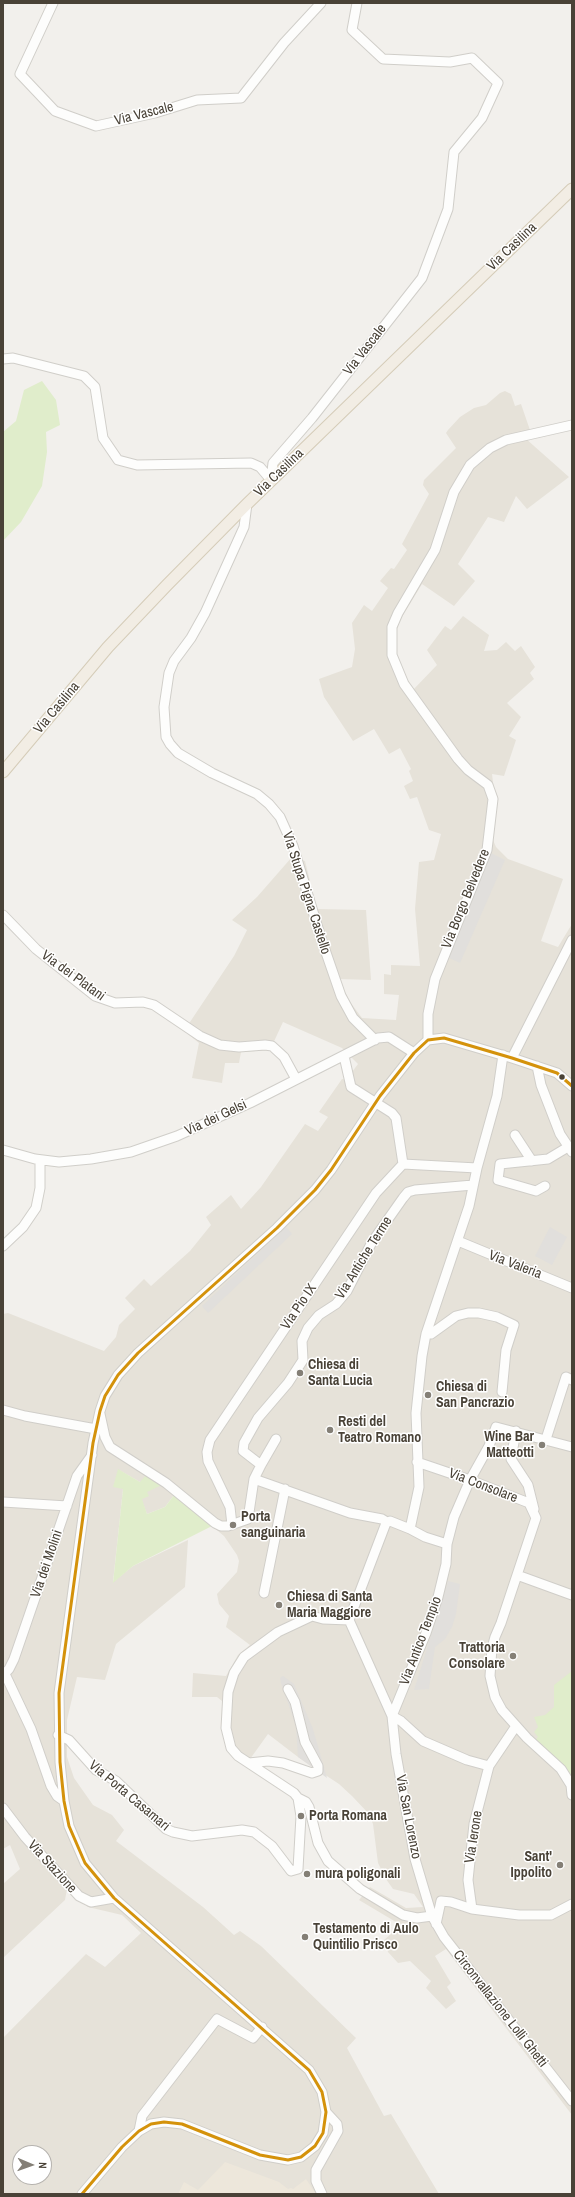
<!DOCTYPE html>
<html>
<head>
<meta charset="utf-8">
<style>
  body { margin:0 }
  #map { position:relative; width:575px; height:2197px; overflow:hidden; background:#f2f0ec; font-family:"Archivo Narrow",sans-serif }
  canvas { display:block }
  .frame { position:absolute; inset:0; border:4px solid #494237; pointer-events:none }
  .north { position:absolute; left:12px; top:2145px; width:40px; height:40px; box-sizing:border-box; background:#fff; border:1px solid #b6b3af; border-radius:50%; rotate:92deg; font-size:11px; font-weight:700; line-height:16px; text-align:center; color:#494237 }
  .north::after { content:''; display:block; margin:auto; width:14px; height:18px; background:#847f76; clip-path:polygon(50% 0,100% 100%,50% 72%,0 100%) }
</style>
</head>
<body>
<div id="map">
<canvas width="575" height="2197"></canvas>
<div class="frame"></div>
<div class="north">N</div>
</div>
<script>
const context = document.querySelector('canvas').getContext('2d');
context.lineJoin = 'round';
function paint(path, color) { context.fillStyle = color; context.fill(path, 'evenodd'); }
const poly = rows => new Path2D(rows.map(r => 'M' + r).join(''));
function stroke(path, color, width, dash) { context.strokeStyle = color; context.lineWidth = width; context.lineCap = dash ? 'butt' : 'round'; context.setLineDash(dash || []); context.stroke(path); }
function label(font, color, halo, rows, align = 'center') {
  context.font = font + ' "Archivo Narrow",sans-serif'; context.lineWidth = 3; context.setLineDash([]); context.textBaseline = 'middle'; context.strokeStyle = halo; context.fillStyle = color; for (const [text, x, y, turn = 0] of rows) {
    context.save(); context.translate(x, y); context.rotate((+turn || 0) * Math.PI / 180); context.textAlign = isNaN(turn) ? turn : align; if (halo) context.strokeText(text, 0, 0); context.fillText(text, 0, 0); context.restore();
  }
}
const residential = poly([
  [505,391,511,394,515,406,521,404,532,436,525,438,569,477,527,509,516,496,504,522,488,517,458,564,475,581,454,606,422,584,399,622,393,642,393,656,412,691,437,665,427,650,445,626,451,630,463,616,489,635,484,651,497,650,506,642,515,651,521,646,535,667,530,673,534,679,507,703,521,717,509,736,516,740,504,776,492,774,495,799,493,840,496,847,508,859,563,879,541,941,558,947,572,924,572,2115,446,1949,435,1956,451,1983,447,1987,456,2001,446,2009,426,1988,431,1981,410,1961,398,1963,388,1952,384,1940,401,1925,359,1900,370,1887,406,1908,423,1907,414,1894,393,1889,386,1879,378,1863,373,1824,369,1814,352,1796,339,1784,298,1757,268,1734,245,1766,227,1751,223,1735,222,1701,217,1697,192,1697,193,1673,226,1676,238,1655,250,1645,226,1627,229,1616,219,1604,217,1594,237,1572,239,1561,237,1555,224,1536,174,1495,165,1507,147,1514,141,1499,140,1482,119,1470,123,1489,113,1582,133,1566,188,1540,185,1587,116,1644,105,1680,77,1677,67,1720,67,1757,74,1778,93,1805,112,1815,124,1830,116,1841,203,1907,234,1935,240,1931,261,1946,356,2038,347,2048,384,2116,391,2114,439,2194,3,2194,3,2038,86,1954,105,1967,141,1933,122,1915,88,1907,67,1889,65,1900,3,1958,3,1884,20,1869,10,1845,3,1849,3,1314,8,1313,104,1351,116,1337,119,1325,135,1309,125,1298,144,1279,151,1286,190,1251,211,1225,206,1217,231,1195,241,1209,261,1187,305,1124,318,1131,328,1117,319,1112,342,1079,346,1080,358,1064,342,1048,283,1022,270,1050,241,1052,239,1063,225,1063,222,1083,192,1078,199,1043,184,1031,234,956,247,930,232,920,257,897,292,857,305,861,317,909,366,910,371,980,339,979,350,1002,362,1018,396,1020,399,995,384,994,384,974,391,975,391,965,420,966,415,909,419,862,434,860,441,834,429,830,417,797,410,799,404,786,413,781,409,771,411,769,400,748,389,754,374,729,353,741,324,697,319,679,352,667,355,649,352,623,364,605,372,611,388,588,380,581,391,568,394,569,407,550,402,544,429,494,423,485,424,480,456,448,446,433,448,430,460,417,474,408,486,405,500,393],
  [20,2153,44,2153,44,2177,20,2177]
]);
const education = poly([
  [225,2162,279,2182,288,2189,291,2188,293,2189,306,2179,316,2194,178,2194,184,2182,198,2190]
]);
const green = poly([
  [42,381,56,400,60,425,46,432,47,452,42,486,21,522,3,541,3,432,16,421,24,390],
  [118,1469,140,1482,146,1475,162,1485,147,1492,149,1496,142,1499,147,1514,165,1507,174,1495,212,1526,133,1566,113,1583,123,1489,113,1487],
  [572,1671,572,1782,532,1743,538,1737,534,1732,538,1727,534,1717,545,1715,554,1707,554,1685]
]);
const parking = poly([
  [491,853,505,860,460,963,447,957],
  [286,1227,292,1234,208,1313,202,1306],
  [550,1227,567,1237,552,1265,535,1256],
  [448,1581,460,1584,456,1614,452,1627,445,1639,435,1647,429,1689,414,1690],
  [283,1676,294,1684,313,1729,327,1778,298,1757,296,1726,281,1683,280,1678]
]);
const minor = poly([
  [53,3,20,74,55,111,96,126,155,113,197,100,241,98,284,43,321,3],
  [3,359,13,358,84,376,95,387,103,438,118,460,137,465,251,463,260,467,271,480,273,463,312,418,422,278,448,209,454,152,482,118,498,83,472,58,450,62,383,59,352,30,357,3],
  [247,504,244,527,205,613,191,638,174,661,169,673,164,707,166,737,170,744,178,753,212,773,257,794,269,804,280,817,293,846,322,941,341,996,353,1018,375,1040],
  [3,915,36,949,95,996,115,1003,143,1002,154,1005,200,1036,220,1045,239,1047,265,1045,272,1046,284,1057,296,1079],
  [428,1040,428,1014,435,979,487,850,493,799,488,785,468,770,458,759,404,684,392,655,392,627,398,613,435,550,454,492,470,465,490,448,506,440,572,425],
  [344,1056,351,1087,392,1113,396,1118,403,1164],
  [512,1058,572,940],
  [537,1066,541,1085,560,1134,572,1152],
  [515,1135,532,1161],
  [3,1150,35,1159,59,1162,91,1159,131,1152,177,1136,250,1103,378,1038,389,1037,414,1053],
  [545,1186,536,1191,498,1180,500,1164,548,1159,568,1147],
  [458,1241,572,1288],
  [3,1246,23,1227,36,1208,40,1188,40,1160],
  [426,1334,431,1334,456,1316,468,1313,479,1313,497,1317,514,1325,506,1350,502,1392],
  [3,1410,25,1416,96,1429],
  [100,1414,105,1437,110,1447,166,1483,215,1523,221,1526,228,1526,248,1519,254,1479,261,1465],
  [516,1431,511,1459,528,1485,534,1509],
  [276,1439,261,1465,243,1451,244,1443,258,1418,288,1383,303,1360,302,1341,308,1328,319,1315,336,1304,347,1291,372,1242,403,1198,408,1192,415,1190,473,1185],
  [546,1439,566,1377,572,1380],
  [417,1462,470,1480,529,1503,536,1518,501,1623,495,1637,492,1648,490,1676,495,1697,502,1710,527,1738,561,1769,571,1785,572,1795],
  [254,1479,350,1513,382,1519,387,1522],
  [3,1502,67,1506],
  [232,1525,230,1507,208,1461,207,1452,210,1440,376,1193,403,1164,477,1168],
  [410,1529,425,1537,447,1544],
  [517,1575,572,1595],
  [264,1593,285,1489],
  [349,1620,392,1716,396,1754,415,1859,432,1916,444,1937,572,2101],
  [5,1674,31,1729,51,1786,57,1796,64,1801],
  [3,1675,9,1669,14,1659,77,1476,92,1455],
  [392,1716,426,1633,438,1597,446,1564,447,1544,454,1517,470,1480,489,1446,496,1427,572,1447],
  [392,1716,401,1721,423,1741,467,1760,489,1766],
  [58,1735,69,1740,96,1770,116,1781,166,1829,173,1832,192,1836,242,1830,254,1832,272,1846,291,1871,298,1869,301,1816,298,1798,294,1793,238,1756,231,1748,226,1728,228,1692,234,1673,244,1657,278,1632,312,1616,323,1619,349,1620,386,1523,390,1521,410,1529,419,1487,416,1413,422,1356,426,1334,469,1206,477,1168,497,1096,503,1055],
  [249,1763,268,1761,283,1763,312,1773,318,1771,318,1766,305,1742,295,1702,288,1689],
  [298,1798,306,1802,309,1807,318,1843,328,1861,360,1889,403,1915,417,1918,432,1916],
  [3,1808,25,1837,79,1896,91,1902,114,1898],
  [472,1909,468,1880,474,1824,489,1766,516,1726],
  [436,1924,441,1901,451,1902,472,1909,519,1915,551,1915,572,1904],
  [139,2131,142,2116,217,2019,253,2038,262,2027],
  [82,2194,122,2147,139,2131,151,2124,164,2122,182,2124,260,2155,288,2160,301,2157,315,2146,323,2133,326,2112,322,2092,309,2070,114,1898,85,1863,69,1826,64,1801,60,1762,59,1693,93,1443,100,1411,105,1396,118,1375,138,1353,277,1228,315,1190,331,1170,380,1096,414,1053,428,1040,444,1038,512,1058,557,1073,572,1086],
  [322,2194,316,2181,316,2170,338,2131,337,2124,326,2112]
]);
const major = poly([
  [3,772,108,647,167,585,247,504,572,189]
]);
const bus1 = poly([
  [82,2194,122,2147,139,2131,151,2124,164,2122,182,2124,260,2155,288,2160,301,2157,315,2146,323,2133,326,2112,322,2092,309,2070,114,1898,85,1863,69,1826,64,1801,60,1762,59,1693,93,1443,100,1411,105,1396,118,1375,138,1353,277,1228,315,1190,331,1170,380,1096,414,1053,428,1040,444,1038,512,1058,557,1073,572,1086]
]);
const markers = [
  [562,1077,3.5,"#494237"],
  [300,1373,4,"#847f76"],
  [428,1395,4,"#847f76"],
  [330,1430,4,"#847f76"],
  [542,1445,4,"#847f76"],
  [233,1525,4,"#847f76"],
  [279,1605,4,"#847f76"],
  [513,1656,4,"#847f76"],
  [301,1816,4,"#847f76"],
  [560,1865,4,"#847f76"],
  [307,1874,4,"#847f76"],
  [305,1937,4,"#847f76"]
];
const streetNames = [
  ["Via Vascale",144,114,-14],
  ["Via Casilina",512,247,-44],
  ["Via Vascale",365,350,-52],
  ["Via Casilina",279,473,-44],
  ["Via Casilina",57,708,-50],
  ["Via Stupa Pigna Castello",306,893,72],
  ["Via Borgo Belvedere",466,899,-68],
  ["Via dei Platani",73,976,36],
  ["Via dei Gelsi",216,1118,-25],
  ["Via Antiche Terme",364,1258,-58],
  ["Via Valeria",515,1265,21],
  ["Via Pio IX",299,1307,-56],
  ["Via Consolare",483,1486,21],
  ["Via dei Molini",47,1564,-71],
  ["Via Antico Tempio",421,1641,-69],
  ["Via Porta Casamari",129,1796,40],
  ["Via San Lorenzo",408,1817,79],
  ["Via Ierone",474,1837,-81],
  ["Via Stazione",52,1867,48],
  ["Circonvallazione Lolli Ghetti",500,2009,52]
];
const poiNames = [
  ["Chiesa di",308,1365],
  ["Santa Lucia",308,1381],
  ["Chiesa di",436,1387],
  ["San Pancrazio",436,1403],
  ["Resti del",338,1422],
  ["Teatro Romano",338,1438],
  ["Wine Bar",534,1437,"right"],
  ["Matteotti",534,1453,"right"],
  ["Porta",241,1517],
  ["sanguinaria",241,1533],
  ["Chiesa di Santa",287,1597],
  ["Maria Maggiore",287,1613],
  ["Trattoria",505,1648,"right"],
  ["Consolare",505,1664,"right"],
  ["Porta Romana",309,1816],
  ["Sant'",552,1857,"right"],
  ["Ippolito",552,1873,"right"],
  ["mura poligonali",315,1874],
  ["Testamento di Aulo",313,1929],
  ["Quintilio Prisco",313,1945]
];
paint(residential, '#e6e2d9');
paint(education, '#ede7db');
paint(green, '#e0edcb');
paint(parking, '#e1dfdc');
stroke(minor, '#d0cec9', 11);
stroke(major, '#d5ccb8', 13);
stroke(minor, '#fdfdfc', 9);
stroke(major, '#f2ede4', 11);
stroke(bus1, '#d4920b', 3);
for (const [x, y, r, color] of markers) { const dot = new Path2D(); dot.arc(x, y, r, 0, 2 * Math.PI); context.fillStyle = color; context.fill(dot); stroke(dot, '#fff', 1.5); }
label('14px', '#494237', '#fff', streetNames);
label('bold 14px', '#494237', '#fff', poiNames, 'left');
</script>
</body>
</html>
